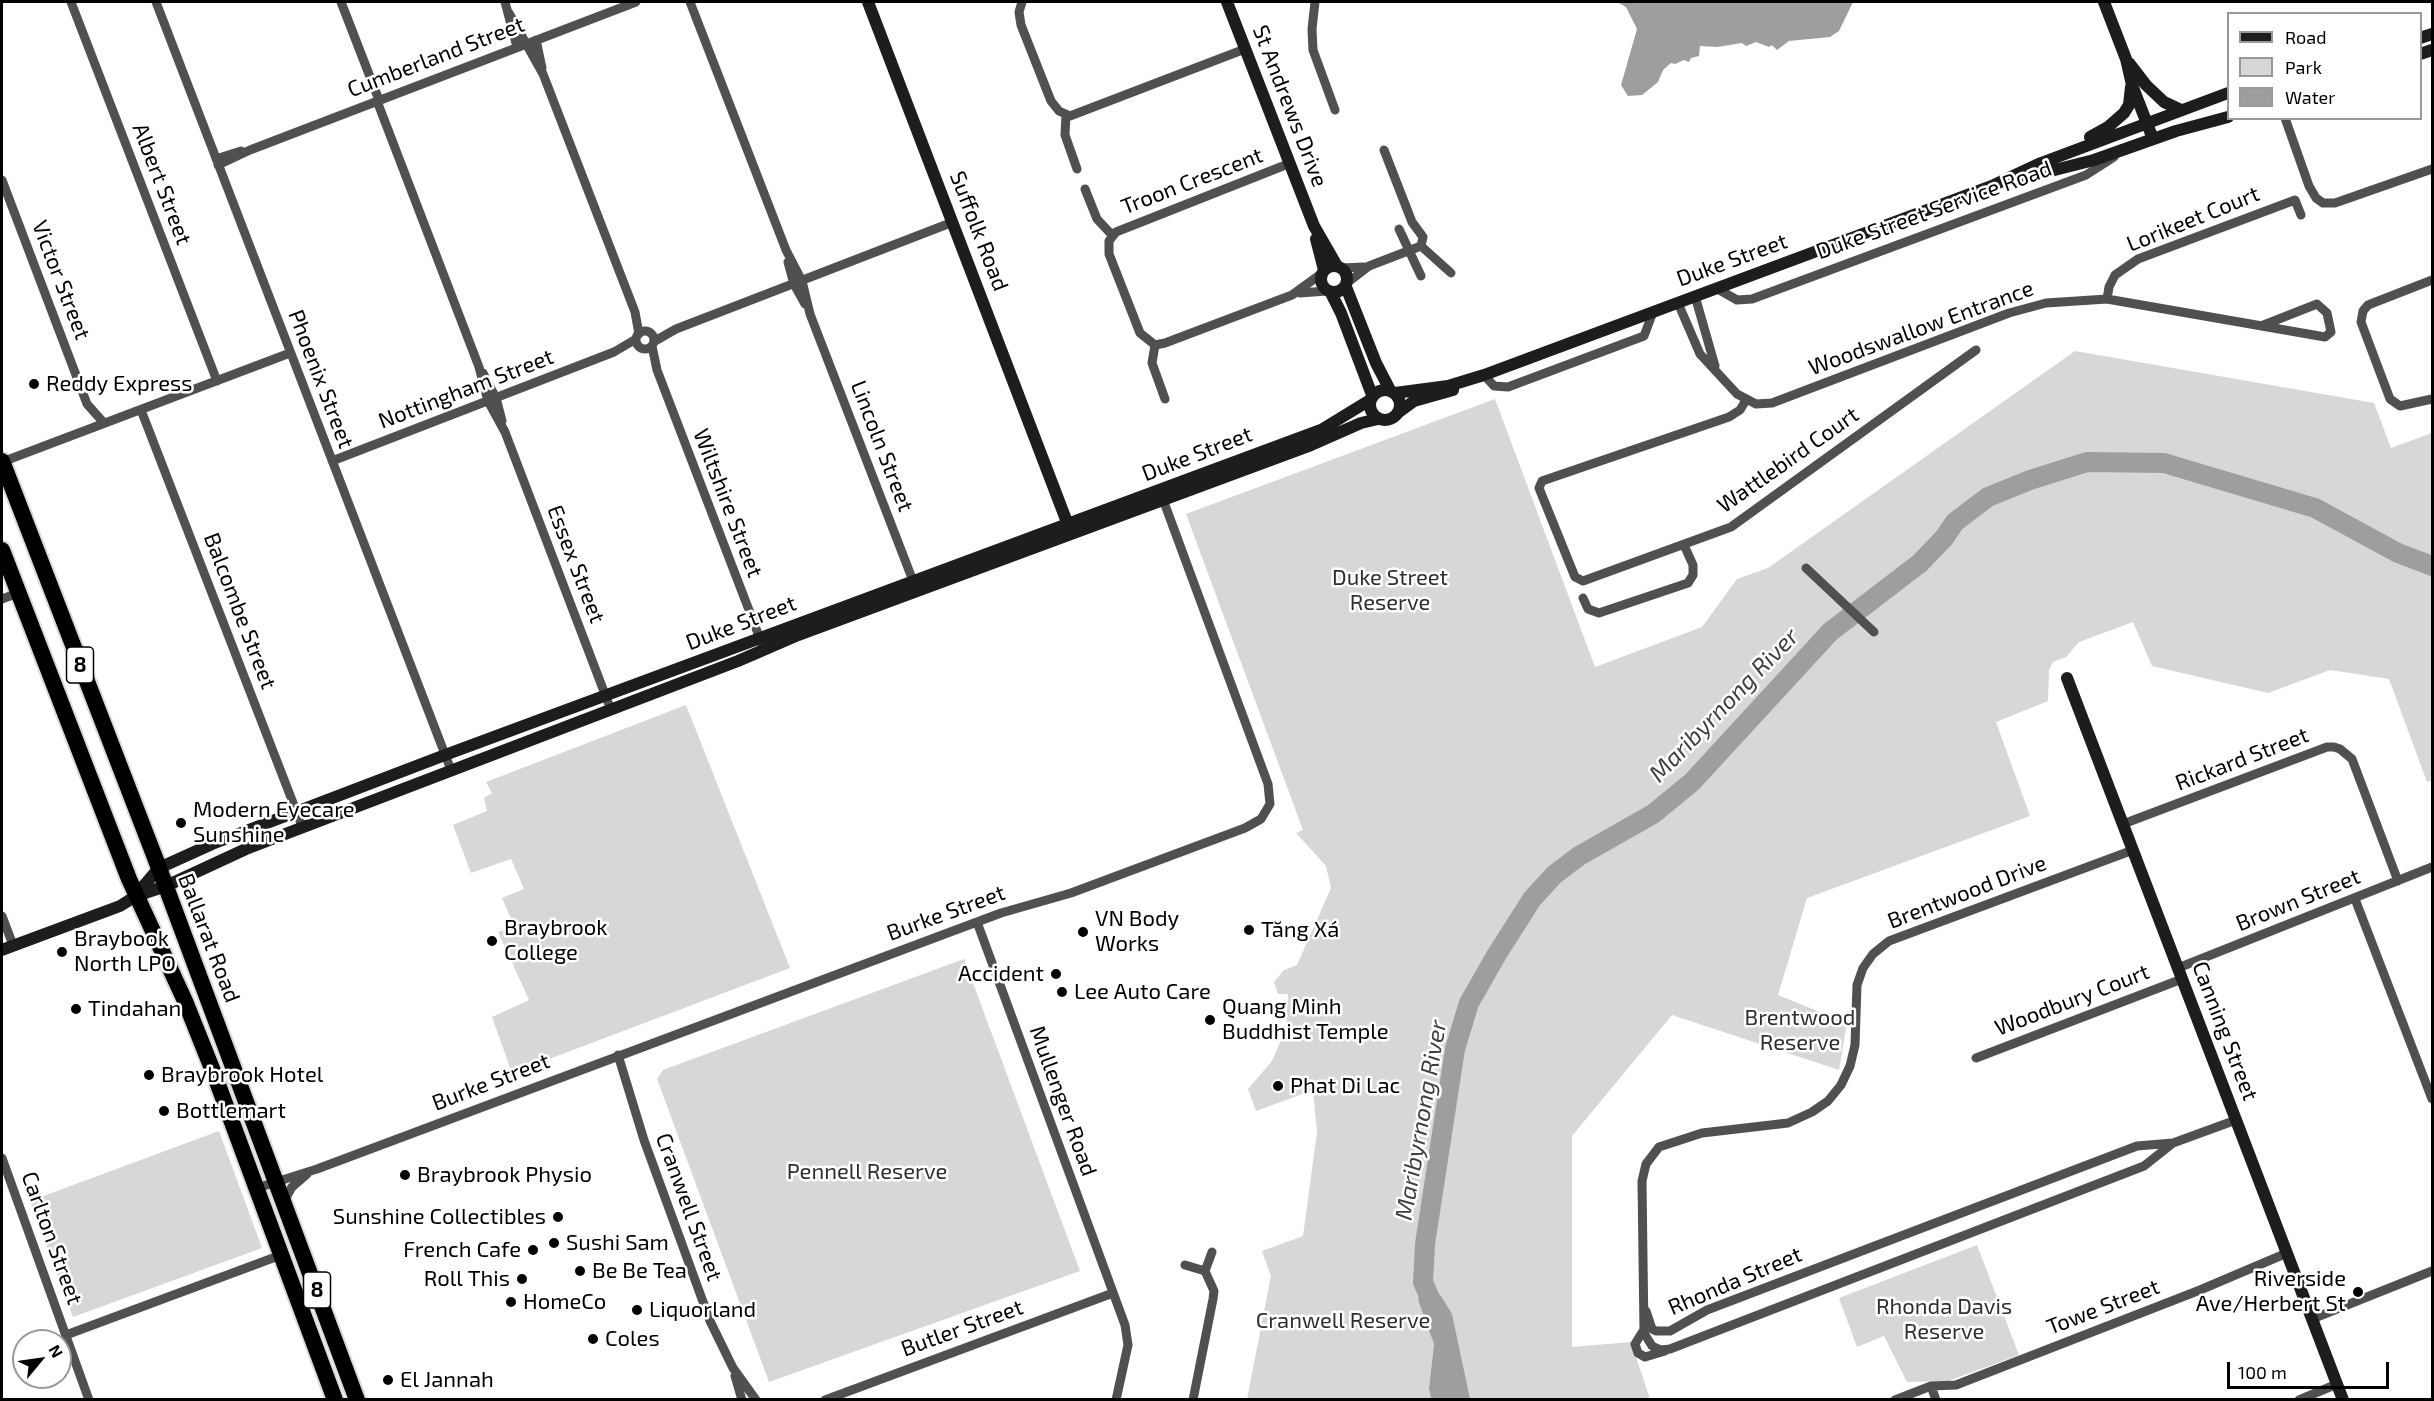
<!DOCTYPE html>
<html>
<head>
<meta charset="utf-8">
<style>
  body { margin:0 }
  #map { position:relative; width:2434px; height:1401px; overflow:hidden; background:#fff; font-family:"Exo 2",sans-serif }
  canvas { display:block }
  .frame { position:absolute; inset:0; border:3px solid #000; pointer-events:none }
  .legend { position:absolute; left:2227px; top:12px; width:195px; height:108px; box-sizing:border-box; background:#fff; border:2px solid #999; margin:0; padding:8px 10px; list-style:none; font-size:18px; color:#000 }
  .legend li { display:flex; align-items:center; gap:12px; height:30px }
  .legend b { width:30px; border:2px solid #999 }
  .north { position:absolute; left:12px; top:1329px; width:60px; height:60px; box-sizing:border-box; background:#fff; border:2px solid #999; border-radius:50%; rotate:61deg; font-size:16px; font-weight:700; line-height:24px; text-align:center; color:#000 }
  .north::after { content:''; display:block; margin:auto; width:21px; height:27px; background:#000; clip-path:polygon(50% 0,100% 100%,50% 72%,0 100%) }
  .scale { position:absolute; left:2227px; top:1362px; width:162px; height:27px; box-sizing:border-box; border:3px solid #000; border-top:0; padding-left:8px; font-size:18px; line-height:21px; white-space:nowrap; color:#000; -webkit-text-stroke:4px #fff; paint-order:stroke }
</style>
</head>
<body>
<div id="map">
<canvas width="2434" height="1401"></canvas>
<div class="frame"></div>
<ul class="legend">
<li><b style="height:8px;background:#1d1d1d"></b>Road</li>
<li><b style="height:16px;background:#d7d7d7"></b>Park</li>
<li><b style="height:16px;background:#9e9e9e"></b>Water</li>
</ul>
<div class="north">N</div>
<div class="scale">100 m</div>
</div>
<script>
const context = document.querySelector('canvas').getContext('2d');
context.lineJoin = 'round';
function paint(path, color) { context.fillStyle = color; context.fill(path, 'evenodd'); }
const poly = rows => new Path2D(rows.map(r => 'M' + r).join(''));
function stroke(path, color, width, dash) { context.strokeStyle = color; context.lineWidth = width; context.lineCap = dash ? 'butt' : 'round'; context.setLineDash(dash || []); context.stroke(path); }
function label(font, color, halo, rows, align = 'center') {
  context.font = font + ' "Exo 2",sans-serif'; context.lineWidth = 5; context.setLineDash([]); context.textBaseline = 'middle'; context.strokeStyle = halo; context.fillStyle = color; for (const [text, x, y, turn = 0] of rows) {
    context.save(); context.translate(x, y); context.rotate((+turn || 0) * Math.PI / 180); context.textAlign = isNaN(turn) ? turn : align; if (halo) context.strokeText(text, 0, 0); context.fillText(text, 0, 0); context.restore();
  }
}
const green = poly([
  [2075,351,2374,403,2391,448,2432,433,2432,780,2427,782,2389,679,2330,670,2268,693,2152,666,2133,622,2079,642,2066,657,2053,662,2049,670,2048,701,1996,722,2030,816,1807,898,1778,995,1847,1023,1839,1070,1672,1015,1572,1136,1572,1347,1631,1342,1650,1399,1455,1399,1423,1284,1418,1300,1434,1343,1429,1388,1431,1399,1247,1399,1271,1276,1262,1251,1303,1236,1317,1132,1313,1090,1256,1111,1248,1089,1272,1061,1286,1028,1288,994,1278,994,1274,982,1284,970,1297,965,1331,888,1326,866,1296,833,1303,830,1186,514,1495,399,1595,667,1702,627,1737,579,1768,568],
  [686,705,790,968,512,1073,492,1017,529,1000,498,932,514,926,502,898,524,889,511,859,471,873,453,825,487,811,484,798,492,793,486,782],
  [964,959,1080,1271,769,1382,657,1079,663,1070],
  [219,1131,262,1248,73,1317,30,1201],
  [1977,1245,2019,1355,1948,1381,1907,1382,1884,1336,1857,1347,1839,1298]
]);
const water = poly([
  [1617,2,1853,2,1839,31,1830,37,1789,41,1777,50,1772,45,1769,47,1756,42,1746,46,1742,43,1717,47,1700,46,1699,56,1691,58,1689,62,1684,60,1675,64,1671,63,1663,70,1658,82,1642,95,1628,96,1621,85,1637,29,1626,7],
  [1423,1282,1441,1296,1452,1314,1470,1399,1431,1399,1429,1388,1434,1344,1418,1300]
]);
const river = poly([
  [1433,1305,1423,1282,1425,1244,1455,1049,1469,1003,1497,954,1532,899,1554,875,1579,856,1653,814,1692,782,1830,632,1920,563,1944,538,1955,522,1988,497,2030,480,2087,462,2164,463,2315,508,2398,553,2432,566]
]);
const street = poly([
  [71,2,217,381],
  [156,2,451,770],
  [341,2,379,100],
  [505,2,517,47],
  [690,2,786,250,802,281,810,314,915,586],
  [1022,2,1019,12,1021,25,1051,101,1059,111,1070,116,1245,49],
  [1315,2,1312,29,1313,50,1335,110],
  [509,13,543,74,635,312,639,334],
  [536,40,542,68],
  [377,101,479,367,488,401,505,432,611,710],
  [1066,114,1065,135,1077,169],
  [2285,118,2309,186,2316,198,2323,203,2335,203,2432,169],
  [216,159,241,151],
  [1288,164,1116,232,1109,241,1109,254,1140,333,1155,345,1165,343,1292,295,1321,274],
  [218,165,250,150,636,2],
  [2,180,87,404,104,423],
  [1085,189,1097,219,1112,235],
  [1399,229,1421,276],
  [1421,246,1451,273],
  [788,262,794,284,805,304],
  [1341,268,1364,267],
  [2432,280,2368,305,2363,311,2361,322,2390,399,2400,406,2432,399],
  [1347,283,1369,266,1421,246,1423,237,1412,222,1384,150],
  [1716,288,1737,300,1752,299,2086,175,2114,157],
  [1300,293,1327,291],
  [1695,296,1715,366],
  [2107,299,2109,287,2115,275,2138,259,2295,200,2301,215],
  [1678,303,1700,354,1737,394,1756,404,1772,403,2009,313,2046,303,2107,299,2325,337,2331,332,2327,313,2317,304,2261,326],
  '636 340a9 9 0 1 1 18 0a9 9 0 1 1-18 0Z',
  [655,341,676,329,953,222],
  [1155,345,1152,363,1165,399],
  [652,346,657,370,762,644],
  [483,373,496,398,502,421],
  [1484,375,1494,386,1508,387,1644,336,1653,312],
  [1746,400,1740,410,1729,417,1542,481,1539,488,1575,577,1583,581,1731,527,1976,350],
  [141,410,302,826],
  [332,461,614,352,636,339],
  [2,462,290,353],
  [1806,568,1874,632],
  [1583,598,1588,609,1599,613,1688,583,1693,575,1693,565,1684,545],
  [2,599,18,593],
  [2123,824,2327,747,2334,747,2340,749,2352,759,2398,881],
  [2133,850,1889,941,1873,954,1863,968,1857,985,1855,1045,1850,1066,1841,1085,1828,1101,1812,1112,1788,1123,1702,1133,1659,1147,1646,1164,1642,1181,1644,1333,1652,1346,1661,1350,1670,1349,2144,1166,2173,1143,2236,1120],
  [2355,899,2432,1099],
  [2,916,13,945],
  [977,922,1125,1325,1128,1345,1116,1400],
  [2178,968,2432,867],
  [618,1055,644,1140,710,1321,733,1368,756,1400],
  [1976,1058,2182,979],
  [2,1158,89,1400],
  [257,1188,317,1169,1001,913,1071,893,1245,828,1261,819,1270,804,1268,784,1161,494],
  [284,1201,292,1187,307,1174],
  [1185,1265,1205,1271,1212,1252],
  [1646,1311,1652,1329,1656,1331,1670,1331,1707,1310,2137,1146,2173,1143],
  [2312,1319,2432,1271],
  [1643,1331,1635,1344,1638,1353,1645,1357,1665,1351],
  [66,1335,281,1255],
  [735,1376,742,1400],
  [1931,1386,1936,1400],
  [825,1400,1113,1293],
  [1193,1400,1213,1299,1214,1291,1205,1271],
  [1895,1400,1931,1386,1956,1385,2200,1290,2287,1253],
  [2299,1400,2337,1384]
]);
const secondary = poly([
  [868,2,1070,530],
  [1227,2,1314,226,1337,266],
  [2104,2,2126,59,2132,85,2153,139],
  [2420,38,2432,34],
  [2420,54,2432,50],
  [2129,63,2146,85,2164,102,2181,110],
  [2090,137,2108,127,2124,113,2129,105,2131,87],
  [2019,179,2094,160,2176,131,2228,117],
  [1316,239,1324,270],
  '1321 279a13 13 0 1 1 26 0a13 13 0 1 1-26 0Z',
  [1346,287,1376,363,1390,390],
  [1331,293,1341,313,1372,395],
  '1370 405a15 15 0 1 1 30 0a15 15 0 1 1-30 0Z',
  [1395,393,1448,386,1484,375,1994,185,2041,163,2228,93],
  [1399,412,1414,401,1453,390],
  [2067,678,2343,1400],
  [136,895,159,868,212,844,445,755,1321,430,1370,400],
  [2,950,120,906,136,896,166,886,246,849,738,661,798,635,1311,445,1361,423,1378,419]
]);
const highway = poly([
  [2,461,159,868,357,1400],
  [2,550,129,879,185,1001,213,1071,335,1400]
]);
const markers = [
  [34,384,6,"#000"],
  [181,823,6,"#000"],
  [1249,930,6,"#000"],
  [1083,932,6,"#000"],
  [492,941,6,"#000"],
  [62,952,6,"#000"],
  [1056,974,6,"#000"],
  [1062,992,6,"#000"],
  [76,1009,6,"#000"],
  [1210,1020,6,"#000"],
  [149,1075,6,"#000"],
  [1278,1086,6,"#000"],
  [164,1111,6,"#000"],
  [405,1175,6,"#000"],
  [558,1217,6,"#000"],
  [554,1243,6,"#000"],
  [533,1250,6,"#000"],
  [580,1271,6,"#000"],
  [522,1279,6,"#000"],
  [2358,1292,6,"#000"],
  [511,1302,6,"#000"],
  [637,1310,6,"#000"],
  [593,1339,6,"#000"],
  [388,1380,6,"#000"]
];
const shields = [
  [80,665,27],
  [317,1290,27]
];
const shieldNames = [
  ["8",80,665],
  ["8",317,1290]
];
const streetNames = [
  ["Cumberland Street",436,57,-21],
  ["St Andrews Drive",1290,106,69],
  ["Troon Crescent",1192,181,-21],
  ["Albert Street",162,184,69],
  ["Duke Street Service Road",1934,210,-20],
  ["Lorikeet Court",2193,219,-22],
  ["Suffolk Road",979,231,69],
  ["Duke Street",1732,260,-20],
  ["Victor Street",61,280,69],
  ["Woodswallow Entrance",1921,328,-20],
  ["Phoenix Street",321,379,69],
  ["Nottingham Street",466,389,-21],
  ["Lincoln Street",882,446,69],
  ["Duke Street",1197,454,-21],
  ["Wattlebird Court",1788,460,-35],
  ["Wiltshire Street",728,503,69],
  ["Essex Street",576,564,69],
  ["Balcombe Street",240,611,69],
  ["Duke Street",741,623,-21],
  ["Rickard Street",2242,759,-21],
  ["Brentwood Drive",1967,892,-21],
  ["Brown Street",2298,900,-22],
  ["Burke Street",946,913,-20],
  ["Ballarat Road",209,938,69],
  ["Woodbury Court",2072,1000,-21],
  ["Canning Street",2225,1031,69],
  ["Burke Street",491,1082,-21],
  ["Mullenger Road",1063,1101,70],
  ["Cranwell Street",689,1207,70],
  ["Carlton Street",52,1238,70],
  ["Rhonda Street",1735,1281,-23],
  ["Towe Street",2103,1307,-21],
  ["Butler Street",962,1328,-20]
];
const poiNames = [
  ["Reddy Express",46,384],
  ["Modern Eyecare",193,810],
  ["Sunshine",193,835],
  ["VN Body",1095,919],
  ["Works",1095,944],
  ["Braybrook",504,928],
  ["College",504,953],
  ["Tăng Xá",1261,930],
  ["Braybook",74,939],
  ["North LPO",74,964],
  ["Accident",1044,974,"right"],
  ["Lee Auto Care",1074,992],
  ["Quang Minh",1222,1007],
  ["Buddhist Temple",1222,1032],
  ["Tindahan",88,1009],
  ["Braybrook Hotel",161,1075],
  ["Phat Di Lac",1290,1086],
  ["Bottlemart",176,1111],
  ["Braybrook Physio",417,1175],
  ["Sunshine Collectibles",546,1217,"right"],
  ["Sushi Sam",566,1243],
  ["French Cafe",521,1250,"right"],
  ["Be Be Tea",592,1271],
  ["Roll This",510,1279,"right"],
  ["Riverside",2346,1279,"right"],
  ["Ave/Herbert St",2346,1304,"right"],
  ["HomeCo",523,1302],
  ["Liquorland",649,1310],
  ["Coles",605,1339],
  ["El Jannah",400,1380]
];
const parkNames = [
  ["Duke Street",1390,578],
  ["Reserve",1390,603],
  ["Brentwood",1800,1018],
  ["Reserve",1800,1043],
  ["Pennell Reserve",867,1172],
  ["Rhonda Davis",1944,1307],
  ["Reserve",1944,1332],
  ["Cranwell Reserve",1343,1321]
];
const waterNames = [
  ["Maribyrnong River",1724,705,-46],
  ["Maribyrnong River",1421,1120,-80]
];
paint(green, '#d7d7d7');
paint(water, '#9e9e9e');
stroke(river, '#9e9e9e', 20);
stroke(highway, '#dbdbdb', 20);
stroke(street, '#505050', 9);
stroke(secondary, '#1d1d1d', 12);
stroke(highway, '#000', 16);
for (const [x, y, r, color] of markers) { const dot = new Path2D(); dot.arc(x, y, r, 0, 2 * Math.PI); context.fillStyle = color; context.fill(dot); stroke(dot, '#fff', 2); }
for (const [x, y, w] of shields) { const box = new Path2D(); box.roundRect(x - w / 2, y - 18, w, 36, 4.5); context.fillStyle = '#fff'; context.fill(box); stroke(box, '#000', 1.5); }
label('bold 21px', '#000', null, shieldNames);
label('22px', '#000', '#fff', streetNames);
label('22px', '#000', '#fff', poiNames, 'left');
label('22px', '#2e2e2e', '#fff', parkNames);
label('italic 24px', '#3f3f3f', '#fff', waterNames);
</script>
</body>
</html>
